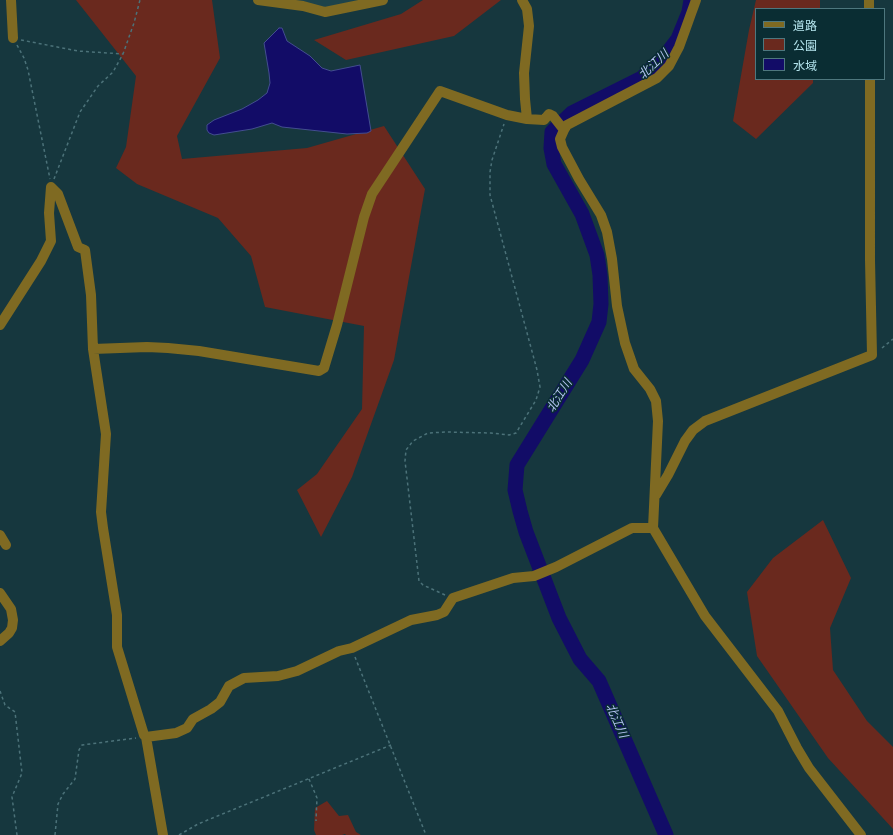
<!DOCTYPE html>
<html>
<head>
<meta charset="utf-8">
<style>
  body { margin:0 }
  #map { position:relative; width:893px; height:835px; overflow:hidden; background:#16373e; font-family:"Roboto Condensed","Noto Sans JP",sans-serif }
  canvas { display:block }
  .legend { position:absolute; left:755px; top:8px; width:130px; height:72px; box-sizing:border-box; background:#0a2d33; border:1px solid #4e777e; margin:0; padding:5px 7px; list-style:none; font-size:12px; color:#b5e5ee }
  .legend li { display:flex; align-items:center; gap:8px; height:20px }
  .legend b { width:20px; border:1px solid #4e777e }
</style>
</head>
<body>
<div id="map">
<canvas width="893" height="835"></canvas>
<ul class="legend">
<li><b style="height:5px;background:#7f6a22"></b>道路</li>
<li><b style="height:11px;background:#6a291e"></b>公園</li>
<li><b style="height:11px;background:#120c67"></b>水域</li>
</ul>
</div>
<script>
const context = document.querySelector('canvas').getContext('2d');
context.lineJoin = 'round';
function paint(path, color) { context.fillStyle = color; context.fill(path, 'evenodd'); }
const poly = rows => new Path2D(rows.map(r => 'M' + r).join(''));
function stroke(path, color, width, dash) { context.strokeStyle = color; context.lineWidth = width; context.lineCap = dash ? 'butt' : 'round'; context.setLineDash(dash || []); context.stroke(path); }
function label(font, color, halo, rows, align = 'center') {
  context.font = font + ' "Roboto Condensed","Noto Sans JP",sans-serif'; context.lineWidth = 3; context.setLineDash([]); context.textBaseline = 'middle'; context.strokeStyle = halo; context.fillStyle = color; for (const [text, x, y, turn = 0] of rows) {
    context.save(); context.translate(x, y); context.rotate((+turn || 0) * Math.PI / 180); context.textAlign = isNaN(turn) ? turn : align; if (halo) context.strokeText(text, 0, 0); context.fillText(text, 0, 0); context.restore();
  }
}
const built = poly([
  [258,0,383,0,333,11]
]);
const green = poly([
  [76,0,212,0,220,58,177,136,182,159,307,148,384,126,425,189,394,360,352,477,321,537,297,490,317,474,362,409,364,326,265,307,251,256,218,218,137,184,116,168,126,147,136,76],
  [423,0,501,0,454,36,346,60,314,40,401,14],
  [756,0,820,0,820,9,756,9,756,79,813,79,813,83,756,139,733,121,749,30],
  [823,520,851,578,830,628,833,670,867,721,893,747,893,829,828,758,757,656,747,592,773,558],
  [327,801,339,816,348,815,356,832,361,835,346,835,345,834,342,835,316,835,314,830,315,808]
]);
const water = poly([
  [279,28,282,28,287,41,310,56,322,68,331,71,360,65,371,131,367,133,347,134,282,127,272,123,252,129,214,135,209,133,207,130,207,125,214,120,242,109,258,100,267,93,270,83,269,73,264,43,279,28]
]);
const river = poly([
  [666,835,599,681,580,659,559,618,526,532,520,511,515,490,517,465,582,360,599,322,601,304,600,275,597,255,582,214,554,164,551,148,552,132,572,113,642,78,665,56,678,39,689,12,691,0]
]);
const path = poly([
  [21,40,78,51,123,54],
  [17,45,24,58,28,70,50,179],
  [54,179,80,112,98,86,113,72,123,54,134,23,140,0],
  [882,348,893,339],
  [445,595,423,585,419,581,405,461,406,450,413,441,428,433,446,432,491,433,509,435,516,433,536,400,540,387,537,370,490,195,490,172,492,160,504,124],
  [355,657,426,835],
  [0,691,5,705,15,712,22,773,12,797,17,835],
  [309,779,317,798,316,821],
  [55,835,58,804,63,794,75,779,79,750,82,745,136,738],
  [179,835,198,824,391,745]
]);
const minor = poly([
  [11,0,13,38],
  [258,0,303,6,325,12,383,0],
  [522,0,527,9,529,26,524,73,525,99,527,119],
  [696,0,679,47,669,66,657,78,567,125,564,130,560,139,562,147,579,179,601,215,607,232,612,259,617,306,625,343,634,369,650,389,656,401,658,421,653,528,705,616,778,711,797,748,809,768,861,835],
  [869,0,869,9],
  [51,187,58,194,78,247,85,250,91,295,93,349,106,434,101,512,103,528,117,615,117,647,144,735,146,737,163,835],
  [0,325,41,261,51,241,49,213,51,187],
  [93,349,147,347,168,348,199,351,319,371,324,368,337,325,364,217,372,194,440,91,507,115,527,119,544,120,549,114,553,116,564,130],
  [656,495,668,475,685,441,693,430,705,421,872,355,870,260,870,79],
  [0,535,6,545],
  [0,593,11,609,13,620,12,628,9,633,0,641],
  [146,737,176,733,187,728,193,719,211,709,220,702,229,686,244,678,278,676,297,671,339,651,352,648,411,620,437,615,444,612,453,598,513,578,534,576,556,567,632,528,653,528]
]);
const waterNames = [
  ["北江川",654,65,-43],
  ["北江川",560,396,-58],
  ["北江川",616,721,66]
];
paint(built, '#1d434a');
paint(green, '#6a291e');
paint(water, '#120c67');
stroke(water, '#434d90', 1);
stroke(river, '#120c67', 15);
stroke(path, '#4c7279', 1.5, [3, 3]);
stroke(minor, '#7f6a22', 10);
label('italic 12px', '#b6c4f5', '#0a2d33', waterNames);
</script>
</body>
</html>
